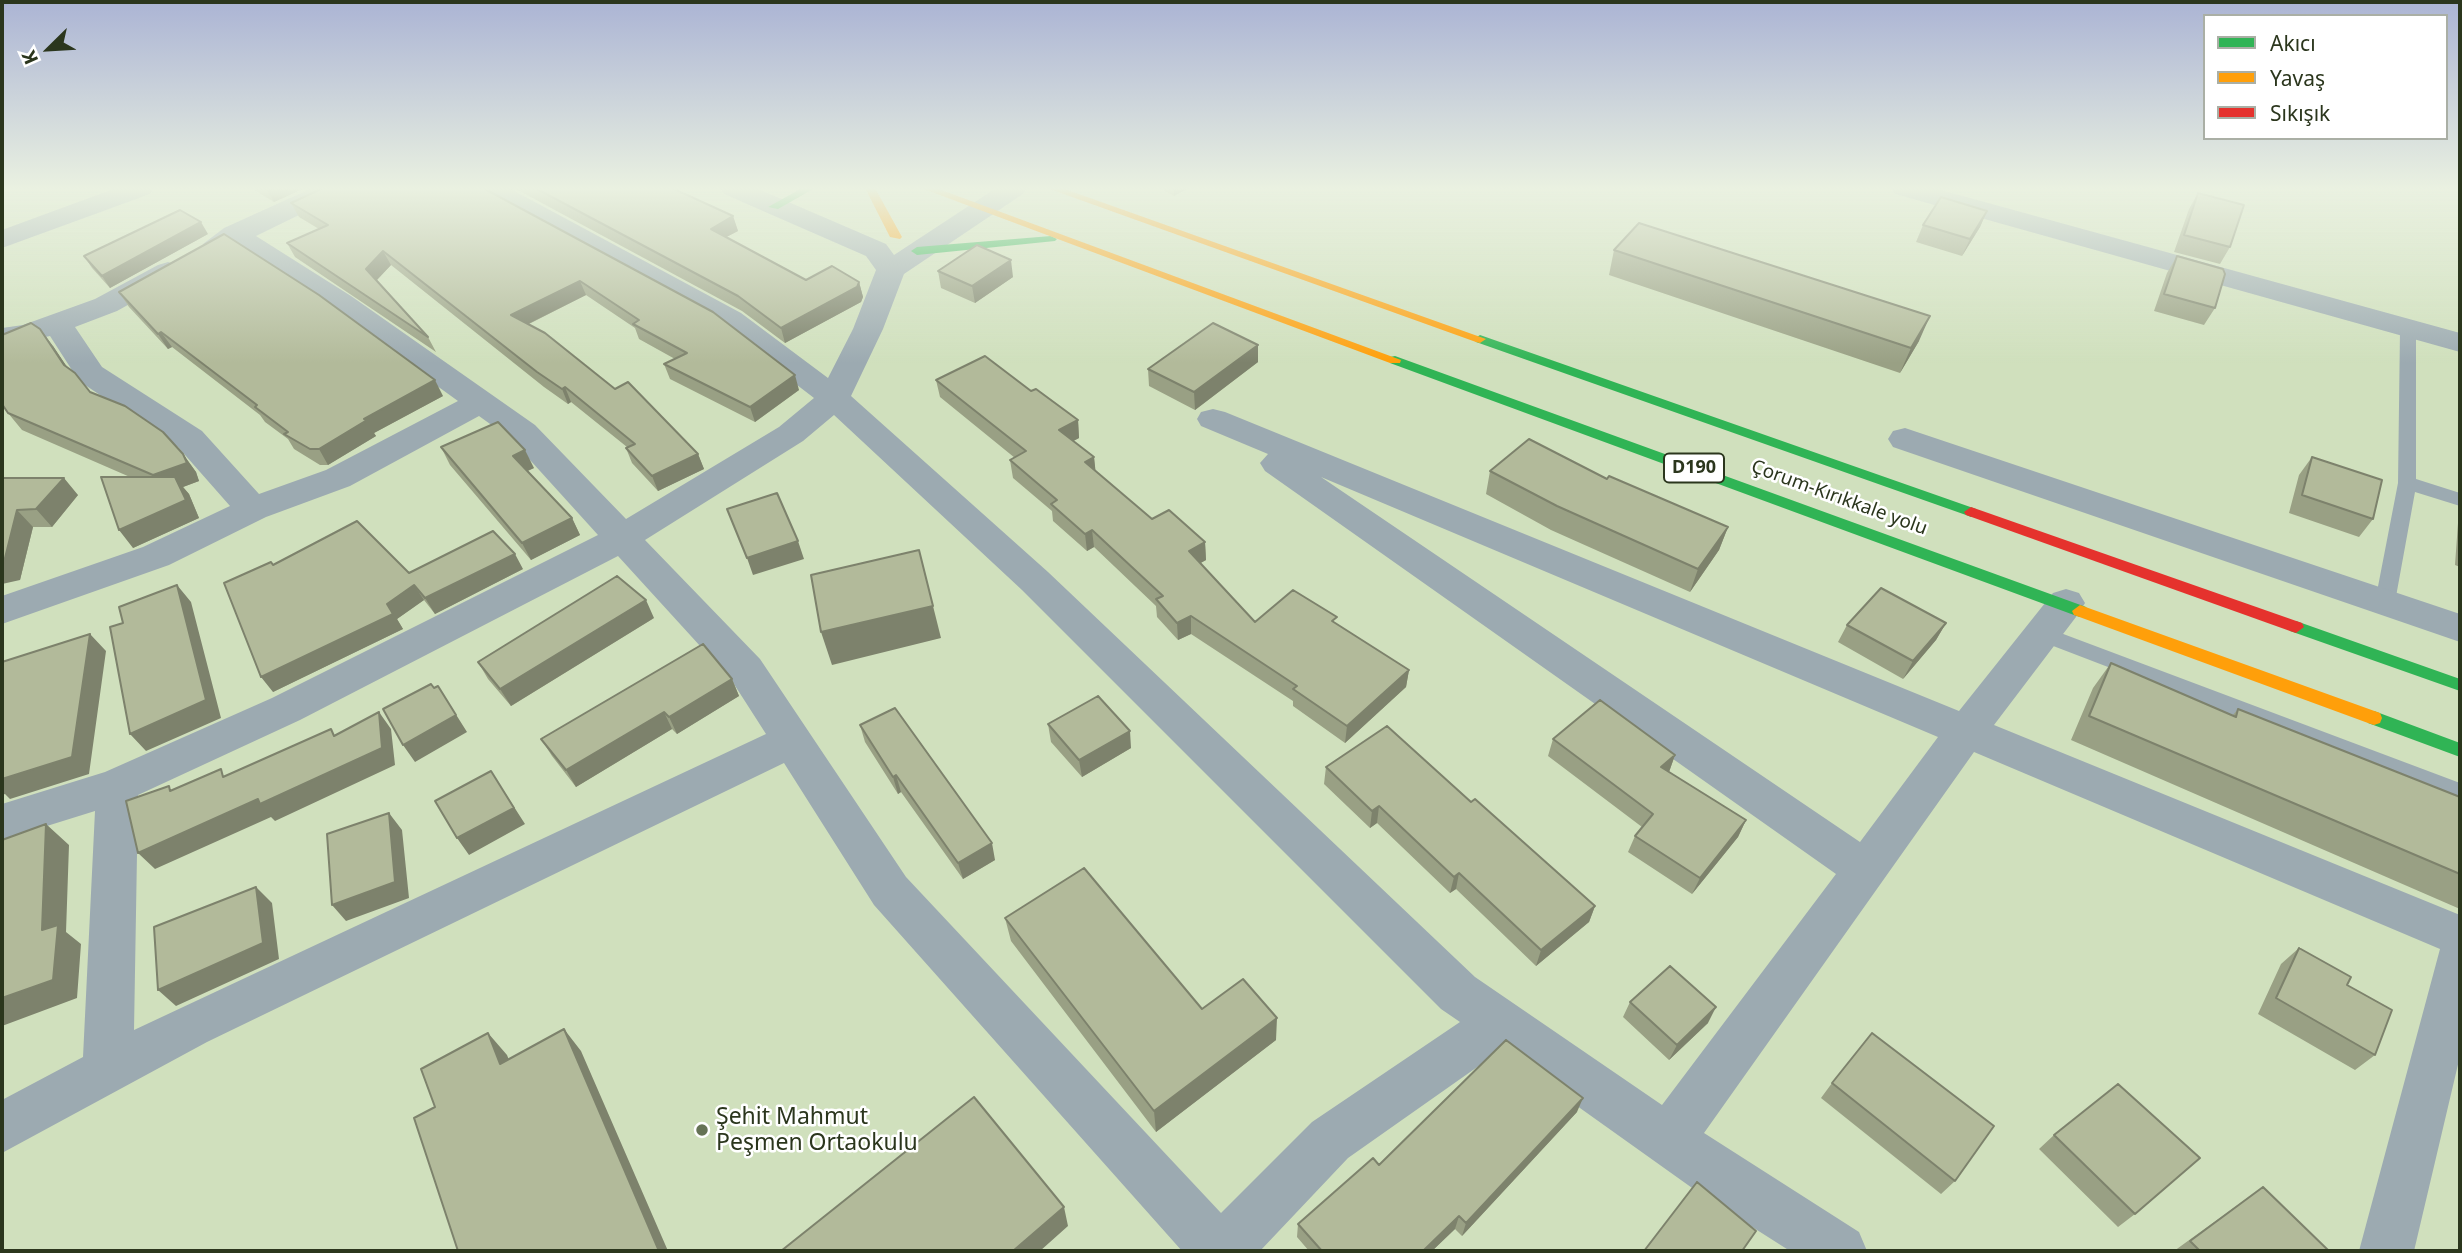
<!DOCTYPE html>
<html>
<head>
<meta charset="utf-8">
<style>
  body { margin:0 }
  #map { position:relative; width:2462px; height:1253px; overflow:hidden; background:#d0e0bd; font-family:"Noto Sans",sans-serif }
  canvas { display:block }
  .frame { position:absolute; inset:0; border:4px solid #2b361d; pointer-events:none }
  .legend { position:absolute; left:2203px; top:14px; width:245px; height:126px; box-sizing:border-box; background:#fff; border:2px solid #aaafa5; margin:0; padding:9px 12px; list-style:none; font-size:21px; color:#2b361d }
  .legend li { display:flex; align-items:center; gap:14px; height:35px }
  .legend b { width:35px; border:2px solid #aaafa5 }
  .north { position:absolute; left:14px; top:14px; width:70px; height:70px; -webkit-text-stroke:5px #fff; paint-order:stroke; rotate:246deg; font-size:19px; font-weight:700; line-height:28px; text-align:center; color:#2b361d }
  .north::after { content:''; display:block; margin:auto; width:24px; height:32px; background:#2b361d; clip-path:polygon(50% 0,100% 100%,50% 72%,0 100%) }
</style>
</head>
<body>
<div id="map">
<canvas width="2462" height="1253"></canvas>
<div class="frame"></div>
<ul class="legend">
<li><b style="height:9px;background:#30b455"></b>Akıcı</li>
<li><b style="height:9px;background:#ff9f0a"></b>Yavaş</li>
<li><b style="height:9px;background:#e5322d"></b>Sıkışık</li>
</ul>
<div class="north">K</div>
</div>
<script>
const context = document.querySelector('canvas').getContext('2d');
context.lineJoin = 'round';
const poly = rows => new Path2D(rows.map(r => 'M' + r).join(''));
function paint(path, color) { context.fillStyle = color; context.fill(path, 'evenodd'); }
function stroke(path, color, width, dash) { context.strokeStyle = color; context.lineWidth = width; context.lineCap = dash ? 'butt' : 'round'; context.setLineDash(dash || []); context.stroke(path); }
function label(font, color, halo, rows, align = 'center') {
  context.font = font + ' "Noto Sans",sans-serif'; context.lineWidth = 5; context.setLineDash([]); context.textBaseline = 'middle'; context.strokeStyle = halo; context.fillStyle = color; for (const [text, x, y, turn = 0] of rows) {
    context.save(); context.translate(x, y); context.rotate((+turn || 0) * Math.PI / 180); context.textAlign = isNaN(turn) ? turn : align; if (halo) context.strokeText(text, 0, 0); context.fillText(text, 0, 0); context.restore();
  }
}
const lane = poly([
  [2408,324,2416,329,2416,479,2460,493,2460,506,2415,492,2395,602,2392,607,2385,609,2378,607,2375,602,2398,483,2400,329,2408,324],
  [2042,626,2460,783,2460,802,2035,639,2031,634,2035,629,2042,626]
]);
const street = poly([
  [116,188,154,188,150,194,2,248,2,230,116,188],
  [312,188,346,188,342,194,256,236,351,296,535,425,626,519,779,427,814,398,719,325,480,194,476,188,509,188,741,313,828,378,853,329,876,270,866,256,724,194,720,188,756,188,886,244,894,255,996,188,1027,188,1023,194,904,274,883,329,851,396,1048,572,1475,977,1662,1105,1836,874,1265,471,1260,463,1268,454,1201,426,1197,419,1201,412,1213,409,1225,412,1959,711,2053,593,2066,589,2079,593,2085,603,2079,613,1994,725,2460,915,2460,1056,2414,1251,2359,1251,2440,949,1974,752,1704,1133,1859,1232,1867,1251,1790,1251,1702,1195,1500,1051,1348,1158,1260,1251,1182,1251,874,905,784,763,207,1042,2,1153,2,1100,83,1057,95,811,2,840,2,804,105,772,272,698,598,535,511,439,479,416,350,486,266,517,169,565,2,624,2,596,143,547,230,506,178,447,79,381,50,336,2,346,2,328,23,325,95,299,158,265,168,262,178,265,183,271,178,277,117,311,75,327,102,367,202,431,259,494,326,470,458,401,329,308,234,247,217,253,207,250,203,244,224,228,312,188],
  [834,415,1022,590,1441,1009,1460,1022,1312,1122,1221,1213,906,877,760,659,645,540,803,441,834,415],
  [1321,477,1938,737,1860,842,1321,477],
  [618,556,732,681,766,734,134,1030,138,795,300,720,618,556],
  [1891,188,1934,188,2460,333,2460,352,1895,194,1891,188],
  [1905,428,2460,614,2460,642,1893,447,1888,439,1893,431,1905,428]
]);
const fast = poly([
  [802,188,815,188,778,209,768,207,802,188],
  [1051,236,1057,239,1055,241,917,255,911,251,917,247,1051,236],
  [1480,335,1976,509,1978,512,1971,517,1966,515,1476,342,1474,339,1480,335],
  [1395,356,2086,607,2088,611,2080,617,2074,615,1390,363,1390,357,1395,356],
  [2296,621,2460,679,2460,691,2290,631,2288,627,2290,623,2296,621],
  [2374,711,2460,743,2460,757,2368,723,2366,718,2368,713,2374,711]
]);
const slow = poly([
  [865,188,875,188,902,237,900,239,890,237,865,188],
  [921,188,936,188,1401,360,1400,363,1390,363,921,188],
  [1047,188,1062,188,1486,339,1480,343,1476,342,1047,188],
  [2080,605,2380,713,2382,718,2380,723,2374,725,2368,723,2074,615,2072,611,2080,605]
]);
const jam = poly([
  [1971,507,2302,623,2304,627,2296,633,2290,631,1966,515,1964,512,1971,507]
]);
const wall = poly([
  [253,188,305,188,274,202,254,190],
  [483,188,799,390,755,422,670,379,664,364,675,359,639,339,635,328,586,295,529,324,615,389,698,454,704,469,658,491,632,463,626,448,627,447,571,402,568,404,544,387,391,265,377,280,428,337,436,352,295,257,287,243,319,229,299,217,291,203],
  [514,188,672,188,733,216,738,231,726,237,806,280,859,282,863,297,861,302,785,343,742,311],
  [1159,188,1189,188,1174,196],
  [2198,193,2230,247,2220,264,2174,252,2189,209],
  [1987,211,1980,227,1962,256,1916,242,1923,225],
  [208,234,110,288,92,268,84,256],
  [1614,250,1919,341,1900,373,1609,275],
  [2177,256,2215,308,2204,325,2154,311,2167,273],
  [938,271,1013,277,975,303,941,288],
  [119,292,443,396,374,433,376,436,328,465,320,465,294,449,288,439,265,422,260,415,172,347,168,349,129,307],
  [1258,345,1258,362,1195,410,1149,386,1148,369],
  [53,346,67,367,90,392,183,454,196,472,199,481,183,487,189,494,199,518,133,548,130,477,22,430,8,413],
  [936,380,1031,391,1078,420,1079,438,1073,441,1094,457,1095,471,1152,519,1205,542,1206,560,1200,563,1255,622,1337,624,1409,670,1406,687,1345,743,1293,706,1293,701,1191,634,1178,640,1157,617,1156,606,1094,547,1087,551,1053,521,1052,511,1013,478,1010,460,1015,458,940,397],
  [441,447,534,468,528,471,572,518,580,535,531,560,450,465],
  [2312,457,2373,519,2359,537,2289,513,2299,475],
  [1490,471,1607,479,1728,527,1719,550,1690,592,1551,530,1486,494],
  [2,478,78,495,52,527,33,527,20,580],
  [2460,521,2460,567,2455,565,2458,523],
  [273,564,409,573,523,569,435,614,424,600,397,619,403,629,273,692],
  [654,618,511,706,488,679,478,662],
  [1946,623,1936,640,1903,679,1838,642,1847,625],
  [2111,663,2233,715,2238,709,2460,797,2460,909,2071,740,2093,688],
  [732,679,739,696,677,734,672,729,576,787,552,756,541,739],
  [1048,724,1131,748,1082,777,1051,742],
  [860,725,995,860,963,879,901,792,898,794,865,742],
  [1553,739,1675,755,1669,772,1746,820,1738,837,1692,894,1628,852,1635,836,1642,827,1548,756],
  [1326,767,1471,802,1595,906,1589,922,1536,966,1456,889,1450,893,1377,823,1370,828,1324,784],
  [1005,918,1202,1009,1276,1040,1156,1132,1011,941],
  [2299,948,2347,985,2375,1055,2355,1070,2258,1014,2281,964],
  [1630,1002,1708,1023,1669,1060,1623,1017],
  [1832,1083,1955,1181,1941,1194,1821,1098],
  [1577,1112,1462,1236,1455,1229,1432,1251,1309,1251,1297,1237,1298,1224,1379,1165],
  [2054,1135,2135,1214,2118,1227,2039,1149],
  [2263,1187,2329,1251,2174,1251,2235,1207]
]);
const shadedWall = poly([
  [266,188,305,188,274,202],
  [1174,188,1189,188,1174,196],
  [1987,211,1980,227,1962,256,1970,239],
  [733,216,738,231,715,243,711,229],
  [201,222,208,234,110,288,102,276],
  [383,251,391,265,374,283,366,269],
  [1011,260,1013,277,975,303,972,286],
  [580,281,586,295,518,329,511,315],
  [859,282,863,297,861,302,785,343,781,328],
  [1930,316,1919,341,1900,373,1911,348],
  [40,329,53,346,77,382,64,365],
  [161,332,172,347,168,349,158,334],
  [1258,345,1258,362,1195,410,1194,392],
  [795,375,799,390,755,422,750,407],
  [435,380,443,396,374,433,376,436,328,465,319,449,364,419],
  [565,387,571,402,568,404,562,389],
  [1078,420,1079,438,1062,447,1059,430],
  [525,450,534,468,522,473,513,456],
  [183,454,196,472,199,481,183,487,189,494,199,518,133,548,119,530,166,493,153,475],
  [698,454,704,469,658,491,652,476],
  [1094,457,1096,475,1085,462],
  [64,478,78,495,52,527,36,509],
  [17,510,33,527,20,580,2,584,2,563],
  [572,518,580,535,531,560,522,543],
  [1728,527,1719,550,1690,592,1698,569],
  [1092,530,1094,547,1087,551,1085,534],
  [798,541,804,559,753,575,747,558],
  [1205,542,1206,560,1190,569,1189,551],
  [515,554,523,569,435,614,425,598],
  [177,585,191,602,221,718,146,751,130,734],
  [414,585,424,600,397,619,403,629,273,692,261,677,387,604],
  [646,600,654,618,511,706,500,689],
  [933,606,941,638,832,665,821,632],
  [1191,616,1191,634,1178,640,1177,623],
  [1946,623,1936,640,1903,679,1913,661],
  [90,634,106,651,89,774,10,799,5,794,2,795,2,779],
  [1409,670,1406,687,1345,743,1347,726],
  [732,679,739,696,677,734,669,717],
  [438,686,467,732,415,762,403,745],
  [379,712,391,729,395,765,275,821,271,817,155,869,138,853],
  [664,712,672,729,576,787,566,770],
  [1130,731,1131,748,1082,777,1079,760],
  [1675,755,1669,772,1661,767],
  [491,771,525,824,469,855,457,838],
  [896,775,901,792,898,794,893,777],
  [1379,806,1377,823,1370,828,1372,811],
  [389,813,402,830,409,898,346,921,332,905],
  [1746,820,1738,837,1692,894,1700,878],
  [46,824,69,845,66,932,81,944,77,998,2,1026,2,998,42,930],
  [992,843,995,860,963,879,958,863],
  [1459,873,1456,889,1450,893,1454,877],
  [256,887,272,903,279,959,176,1006,158,990],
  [1595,906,1589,922,1536,966,1541,950],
  [1716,1007,1708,1023,1669,1060,1677,1045],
  [1277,1018,1276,1040,1156,1132,1154,1111],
  [564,1029,581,1051,668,1251,659,1251],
  [488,1033,507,1055,519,1085,500,1064],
  [1583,1098,1577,1112,1462,1236,1466,1223],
  [1064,1207,1068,1226,1040,1251,1013,1251],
  [1459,1216,1455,1229,1432,1251,1423,1251]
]);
const building = poly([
  [323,188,483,188,713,312,795,375,750,407,664,364,687,353,633,324,639,320,580,281,511,315,545,333,615,389,628,382,698,454,652,476,626,448,635,444,565,387,562,389,537,372,383,251,366,269,428,337,287,243,328,225,291,203,323,188],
  [535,188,672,188,733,216,711,229,806,280,832,266,859,282,857,287,781,328,738,296,535,188],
  [2198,193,2244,205,2230,247,2184,235,2198,193],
  [1941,197,1987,211,1970,239,1923,225,1941,197],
  [180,210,201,222,102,276,84,256,180,210],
  [1639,223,1930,316,1911,348,1614,250,1639,223],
  [224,234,319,295,435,380,364,419,367,420,319,449,310,449,284,434,288,432,255,407,257,405,161,332,158,334,119,292,224,234],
  [977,245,1011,260,972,286,938,271,977,245],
  [2177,256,2223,269,2225,274,2215,308,2164,294,2177,256],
  [31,323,40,329,64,365,75,373,90,392,125,406,163,432,183,454,187,463,153,475,8,413,2,404,2,335,31,323],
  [1213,323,1258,345,1194,392,1148,369,1213,323],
  [985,356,1031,391,1036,389,1078,420,1059,430,1094,457,1085,462,1152,519,1169,510,1205,542,1189,551,1255,622,1293,590,1337,617,1332,621,1409,670,1347,726,1293,689,1297,686,1191,616,1177,623,1156,599,1163,596,1092,530,1085,534,1051,504,1057,500,1010,460,1026,451,936,380,985,356],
  [498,422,525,450,513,456,572,518,522,543,441,447,498,422],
  [1529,439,1607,479,1609,476,1728,527,1698,569,1557,506,1490,471,1529,439],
  [2312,457,2382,480,2373,519,2302,495,2312,457],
  [101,477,175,477,186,500,119,530,101,477],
  [2,478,64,478,36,509,17,510,4,562,2,563,2,478],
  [777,493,798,541,747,558,727,509,777,493],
  [357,521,409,573,493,531,515,554,425,598,414,585,387,604,393,614,261,677,224,583,271,562,273,565,357,521],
  [919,550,933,606,821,632,811,575,919,550],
  [617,576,646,600,500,689,478,662,617,576],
  [177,585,206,700,130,734,110,627,123,623,119,607,177,585],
  [1881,588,1946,623,1913,661,1847,625,1881,588],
  [90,634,72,757,2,779,2,662,90,634],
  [703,644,732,679,669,717,664,712,566,770,541,739,703,644],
  [2111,663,2236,717,2238,709,2460,797,2460,874,2089,716,2111,663],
  [431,684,434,688,438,686,456,715,403,745,383,709,431,684],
  [1098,696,1130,731,1079,760,1048,724,1098,696],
  [1600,700,1675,755,1661,767,1746,820,1700,878,1635,836,1653,814,1553,739,1600,700],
  [895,708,992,843,958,863,896,775,893,777,860,725,895,708],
  [379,712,382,748,260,804,258,799,138,853,126,801,169,786,170,791,221,769,223,777,331,729,334,736,379,712],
  [1387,726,1471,802,1475,799,1595,906,1541,950,1459,873,1454,877,1379,806,1372,811,1326,767,1387,726],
  [491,771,514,808,457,838,435,801,491,771],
  [389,813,395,882,332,905,327,834,389,813],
  [46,824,42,930,58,925,53,980,2,998,2,840,46,824],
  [1084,868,1202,1009,1243,979,1277,1018,1154,1111,1005,918,1084,868],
  [256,887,263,943,158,990,154,927,256,887],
  [2299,948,2351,977,2347,985,2392,1010,2375,1055,2276,998,2299,948],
  [1670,966,1716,1007,1677,1045,1630,1002,1670,966],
  [564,1029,659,1251,458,1251,414,1118,435,1107,421,1069,488,1033,500,1064,564,1029],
  [1872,1033,1994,1126,1955,1181,1832,1083,1872,1033],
  [1506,1040,1583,1098,1466,1223,1459,1216,1423,1251,1322,1251,1298,1224,1373,1158,1379,1165,1506,1040],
  [2118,1084,2200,1158,2135,1214,2054,1135,2118,1084],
  [974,1097,1064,1207,1013,1251,781,1251,974,1097],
  [1697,1182,1756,1231,1742,1251,1644,1251,1697,1182],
  [2263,1187,2329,1251,2200,1251,2190,1241,2263,1187]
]);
const markers = [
  [702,1130,7,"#657255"]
];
const shields = [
  [1694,468,60]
];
const shieldNames = [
  ["D190",1694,468]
];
const streetNames = [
  ["Çorum-Kırıkkale yolu",1839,498,20]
];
const nearPoinames = [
  ["Şehit Mahmut",716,1117],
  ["Peşmen Ortaokulu",716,1143]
];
paint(lane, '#9caab1');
paint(street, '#9caab1');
paint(fast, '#30b455');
paint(slow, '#ff9f0a');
paint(jam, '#e5322d');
paint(wall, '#99a084');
paint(shadedWall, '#7d826c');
paint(building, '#b2ba9a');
stroke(building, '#7d826c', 2);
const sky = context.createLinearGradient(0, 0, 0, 363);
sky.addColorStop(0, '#abb4d4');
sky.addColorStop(0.52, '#eaf1e1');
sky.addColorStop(1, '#eaf1e100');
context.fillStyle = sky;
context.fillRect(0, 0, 2462, 363);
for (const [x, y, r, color] of markers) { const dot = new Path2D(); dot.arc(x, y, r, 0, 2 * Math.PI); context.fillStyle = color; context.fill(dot); stroke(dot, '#fff', 2.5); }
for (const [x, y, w] of shields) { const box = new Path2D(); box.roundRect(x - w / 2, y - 14.5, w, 29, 5); context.fillStyle = '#fff'; context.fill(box); stroke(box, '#2b361d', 2); }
label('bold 18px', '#2b361d', null, shieldNames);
label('19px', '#2b361d', '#fff', streetNames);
label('23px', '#2b361d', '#fff', nearPoinames, 'left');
</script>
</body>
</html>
